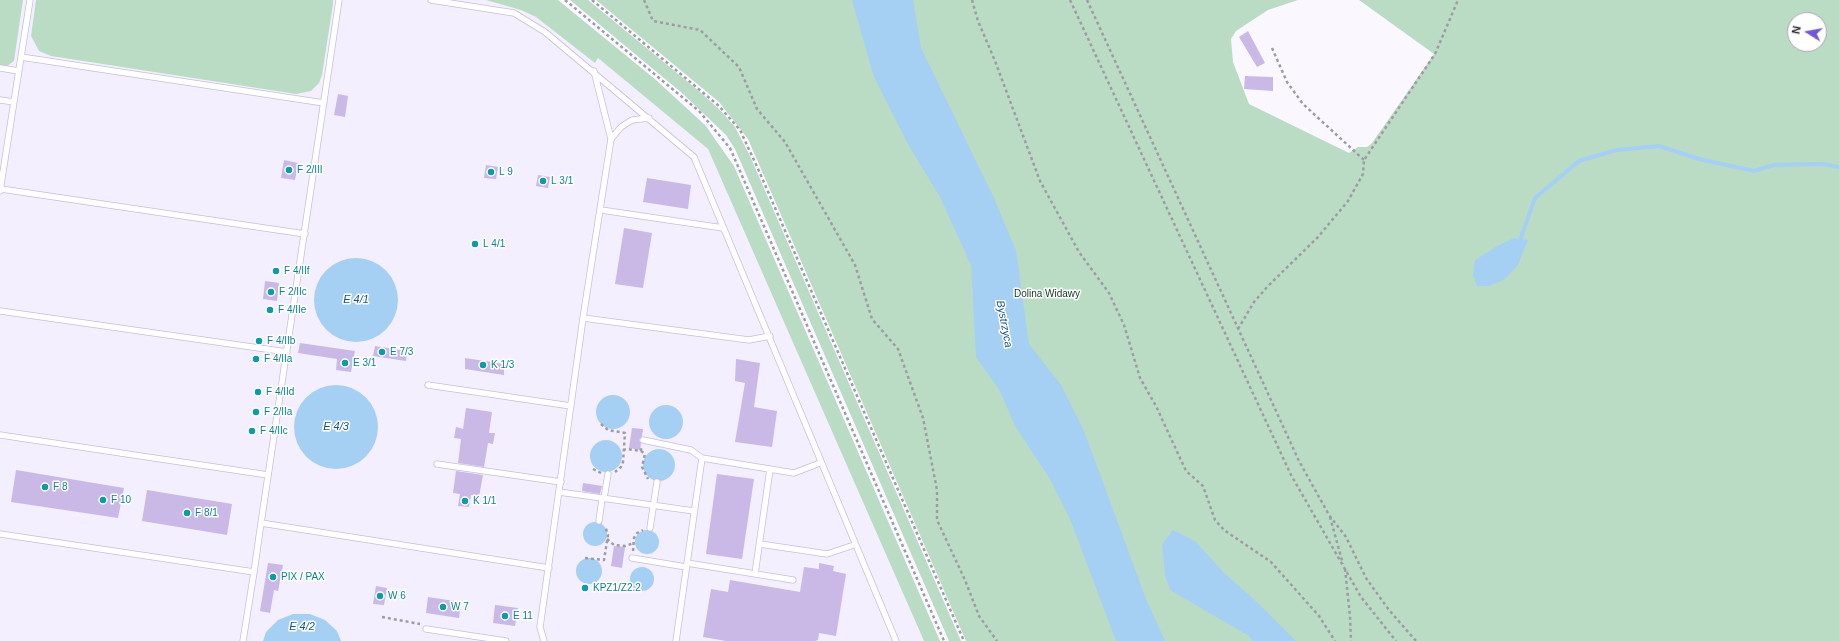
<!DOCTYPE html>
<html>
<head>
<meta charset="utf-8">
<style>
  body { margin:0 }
  #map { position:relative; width:1839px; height:641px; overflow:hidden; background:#faf8fe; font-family:Arial,sans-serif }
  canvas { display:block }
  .north { position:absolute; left:1787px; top:12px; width:40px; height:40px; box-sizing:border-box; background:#fff; border:1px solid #a9a7ab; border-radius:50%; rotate:281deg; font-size:11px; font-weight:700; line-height:16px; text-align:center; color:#27232e }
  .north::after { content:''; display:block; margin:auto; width:14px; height:18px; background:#7259d3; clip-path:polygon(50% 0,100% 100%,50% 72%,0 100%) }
</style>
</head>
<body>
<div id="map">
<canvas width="1839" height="641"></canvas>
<div class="north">N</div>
</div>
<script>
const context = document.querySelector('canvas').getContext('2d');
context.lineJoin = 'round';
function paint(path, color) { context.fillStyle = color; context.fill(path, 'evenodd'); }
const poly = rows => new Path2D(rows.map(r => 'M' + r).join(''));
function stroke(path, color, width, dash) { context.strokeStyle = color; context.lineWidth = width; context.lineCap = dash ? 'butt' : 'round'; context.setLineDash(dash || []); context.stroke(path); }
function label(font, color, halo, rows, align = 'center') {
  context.font = font + ' Arial,sans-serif'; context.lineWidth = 3; context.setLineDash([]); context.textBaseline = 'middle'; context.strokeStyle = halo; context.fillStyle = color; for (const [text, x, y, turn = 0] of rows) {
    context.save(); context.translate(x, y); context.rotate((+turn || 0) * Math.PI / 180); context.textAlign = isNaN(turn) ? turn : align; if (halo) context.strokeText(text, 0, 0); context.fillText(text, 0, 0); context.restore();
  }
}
const built = poly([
  [0,0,528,0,708,149,924,641,0,641]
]);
const green = poly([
  [0,0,23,0,14,61,7,66,0,65],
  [36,0,333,0,333,4,322,75,319,83,311,91,296,94,51,56,39,51,31,36],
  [486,0,558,0,656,80,706,126,717,142,734,166,940,641,924,641,708,149,598,58,595,63,536,17,521,10],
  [570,0,588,0,699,91,720,110,735,127,750,156,961,641,949,641,735,149,726,135,682,93],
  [596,0,1298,0,1268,10,1236,31,1231,39,1233,62,1249,104,1349,153,1358,147,1367,147,1372,143,1434,54,1359,0,1839,0,1839,641,966,641,748,139,719,102],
  [1795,20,1819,20,1819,44,1795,44]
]);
const water = poly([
  [852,0,913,0,921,48,994,198,1016,251,1029,344,1061,385,1084,431,1146,599,1165,641,1116,641,1070,519,1050,479,1015,426,1000,391,976,357,971,265,940,197,909,146,874,77],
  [1514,238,1528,240,1518,265,1505,279,1496,283,1489,286,1477,286,1473,275,1475,260,1499,245],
  '314 300a42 42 0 1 1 84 0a42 42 0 1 1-84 0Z',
  '294 427a42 42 0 1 1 84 0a42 42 0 1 1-84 0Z',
  '596 412a17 17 0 1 1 34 0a17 17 0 1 1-34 0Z',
  '649 422a17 17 0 1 1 34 0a17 17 0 1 1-34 0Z',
  '590 456a16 16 0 1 1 32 0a16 16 0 1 1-32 0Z',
  '643 465a16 16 0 1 1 32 0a16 16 0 1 1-32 0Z',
  '583 534a12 12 0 1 1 24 0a12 12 0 1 1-24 0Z',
  '635 542a12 12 0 1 1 24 0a12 12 0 1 1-24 0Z',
  [1173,530,1196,542,1224,573,1260,605,1296,641,1253,641,1249,636,1170,590,1165,575,1162,544],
  '576 571a13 13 0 1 1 26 0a13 13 0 1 1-26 0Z',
  '630 579a12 12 0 1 1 24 0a12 12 0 1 1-24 0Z',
  [293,614,310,614,325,620,337,631,341,641,263,641,266,632,278,620]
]);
const stream = poly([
  [1519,243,1535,198,1579,161,1617,150,1659,146,1699,159,1754,171,1774,165,1822,164,1839,167]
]);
const building = poly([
  [1248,31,1265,63,1257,67,1239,37],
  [1245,76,1273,77,1273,91,1244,89],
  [338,94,348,96,345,117,334,115],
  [284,160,298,163,295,180,281,178],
  [486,165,498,167,496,179,484,178],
  [538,175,550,177,548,188,536,186],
  [647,178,691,185,688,209,643,202],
  [624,228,652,233,643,288,615,284],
  [265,281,279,283,277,301,263,299],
  [300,343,355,351,351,372,336,370,337,359,298,353],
  [375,346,407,351,406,361,373,356],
  [465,358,504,364,504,375,465,369],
  [736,359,760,363,754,407,777,411,772,447,735,442,745,383,735,381],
  [466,408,492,412,489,433,495,433,493,444,488,443,484,467,458,463,461,439,454,438,456,427,463,429],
  [632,428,643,429,642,436,639,440,641,444,640,450,629,448],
  [16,470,124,488,118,518,11,502],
  [456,471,483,475,479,497,471,495,469,507,458,506,460,494,453,493],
  [717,474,754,479,742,559,706,554],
  [583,483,602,486,600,494,582,491],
  [147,490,232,504,227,535,142,521],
  [614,546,625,547,622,568,611,566],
  [268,563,283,565,278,591,274,590,270,613,260,611],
  [819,563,834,566,833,571,846,574,836,636,819,633,818,640,815,641,726,641,703,637,711,589,728,592,730,580,800,592,804,567,819,569],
  [376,586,387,588,384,605,373,604],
  [428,597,461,602,459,618,426,613],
  [495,605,518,608,515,626,493,623]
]);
const path = poly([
  [565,0,699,111,730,148,944,641],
  [592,0,719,106,740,130,759,171,964,641],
  [644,0,653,21,700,30,739,67,757,109,785,142,855,265,872,319,898,349,923,418,937,490,937,520,965,580,979,616,997,641],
  [972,0,978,21,995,61,1040,181,1079,252,1109,293,1124,325,1140,378,1156,406,1186,471,1203,486,1215,520,1224,530,1271,562,1319,616,1335,641],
  [1070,0,1291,475,1361,597,1396,641],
  [1087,0,1299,461,1329,515,1346,537,1366,578,1389,610,1416,641],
  [1272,48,1287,82,1303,104,1364,160],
  [1238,329,1254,302,1268,286,1318,237,1348,201,1363,174,1364,160,1435,54,1458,0],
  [601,424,608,430,625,433,623,462,621,467,615,472],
  [623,450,627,449,641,451,641,448],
  [641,451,645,454,642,467,648,479],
  [593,469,601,473],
  [1330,517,1343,564],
  [607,539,614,545,625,546,634,543],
  [633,551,634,538,637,533,643,530],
  [585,558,604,560,608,535,605,526],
  [1345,569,1350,616,1351,641],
  [382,617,420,624]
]);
const service = poly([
  [30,0,21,57,324,103],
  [431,0,514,13,545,32,694,157,896,641],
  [0,68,19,71],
  [0,100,14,102],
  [611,139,621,127,632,120,649,118],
  [1,189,305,234],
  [0,191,21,57],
  [601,210,723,228],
  [0,311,287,352],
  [583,318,749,340,770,336],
  [428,385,571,406],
  [0,435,268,475],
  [643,440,691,450,702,458],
  [437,464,561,482],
  [559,492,694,511],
  [604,498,608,474],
  [599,521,602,499],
  [261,523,339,0],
  [650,528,657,482],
  [0,534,254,572,243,641],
  [760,544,827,554,854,545],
  [632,558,686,567],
  [687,563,793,580],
  [254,572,261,523,549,568],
  [755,574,770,469],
  [426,629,506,641],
  [544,641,540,627,583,318,611,139,594,71],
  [676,641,702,458,794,473,820,463]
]);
const markers = [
  [289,170,4,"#0f9aa8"],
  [491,172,4,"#0f9aa8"],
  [543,181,4,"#0f9aa8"],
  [475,244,4,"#0f9aa8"],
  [276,271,4,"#0f9aa8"],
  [271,292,4,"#0f9aa8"],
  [270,310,4,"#0f9aa8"],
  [259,341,4,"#0f9aa8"],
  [382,352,4,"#0f9aa8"],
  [256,359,4,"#0f9aa8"],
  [345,363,4,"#0f9aa8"],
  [483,365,4,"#0f9aa8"],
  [258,392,4,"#0f9aa8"],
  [256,412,4,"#0f9aa8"],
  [252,431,4,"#0f9aa8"],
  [45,487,4,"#0f9aa8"],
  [103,500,4,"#0f9aa8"],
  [465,501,4,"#0f9aa8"],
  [187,513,4,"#0f9aa8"],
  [273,577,4,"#0f9aa8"],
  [585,588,4,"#0f9aa8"],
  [380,596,4,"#0f9aa8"],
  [443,607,4,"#0f9aa8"],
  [505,616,4,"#0f9aa8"]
];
const cultureNames = [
  ["F 2/III",297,170],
  ["L 9",499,172],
  ["L 3/1",551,181],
  ["L 4/1",483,244],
  ["F 4/IIf",284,271],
  ["F 2/IIc",279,292],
  ["F 4/IIe",278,310],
  ["F 4/IIb",267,341],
  ["E 7/3",390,352],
  ["F 4/IIa",264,359],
  ["E 3/1",353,363],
  ["K 1/3",491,365],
  ["F 4/IId",266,392],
  ["F 2/IIa",264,412],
  ["F 4/IIc",260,431],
  ["F 8",53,487],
  ["F 10",111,500],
  ["K 1/1",473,501],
  ["F 8/1",195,513],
  ["PIX / PAX",281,577],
  ["KPZ1/Z2.2",593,588],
  ["W 6",388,596],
  ["W 7",451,607],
  ["E 11",513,616]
];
const parkNames = [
  ["Dolina Widawy",1047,294]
];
const waterNames = [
  ["E 4/1",356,300],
  ["Bystrzyca",1004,324,79],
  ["E 4/3",336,427],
  ["E 4/2",302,627]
];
paint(built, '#f4effe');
paint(green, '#badcc5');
paint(water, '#a6cff4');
stroke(stream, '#a6cff4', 4);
paint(building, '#cab8e7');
stroke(service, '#c8bddb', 7);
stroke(path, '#9e9ba3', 2.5, [3, 3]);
stroke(service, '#fff', 5.5);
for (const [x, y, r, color] of markers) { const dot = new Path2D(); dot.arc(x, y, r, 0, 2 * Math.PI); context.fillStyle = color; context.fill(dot); stroke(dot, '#fff', 1.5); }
label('10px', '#0d838f', '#fff', cultureNames, 'left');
label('10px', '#103722', '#fff', parkNames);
label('italic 11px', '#165482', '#fff', waterNames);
</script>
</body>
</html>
